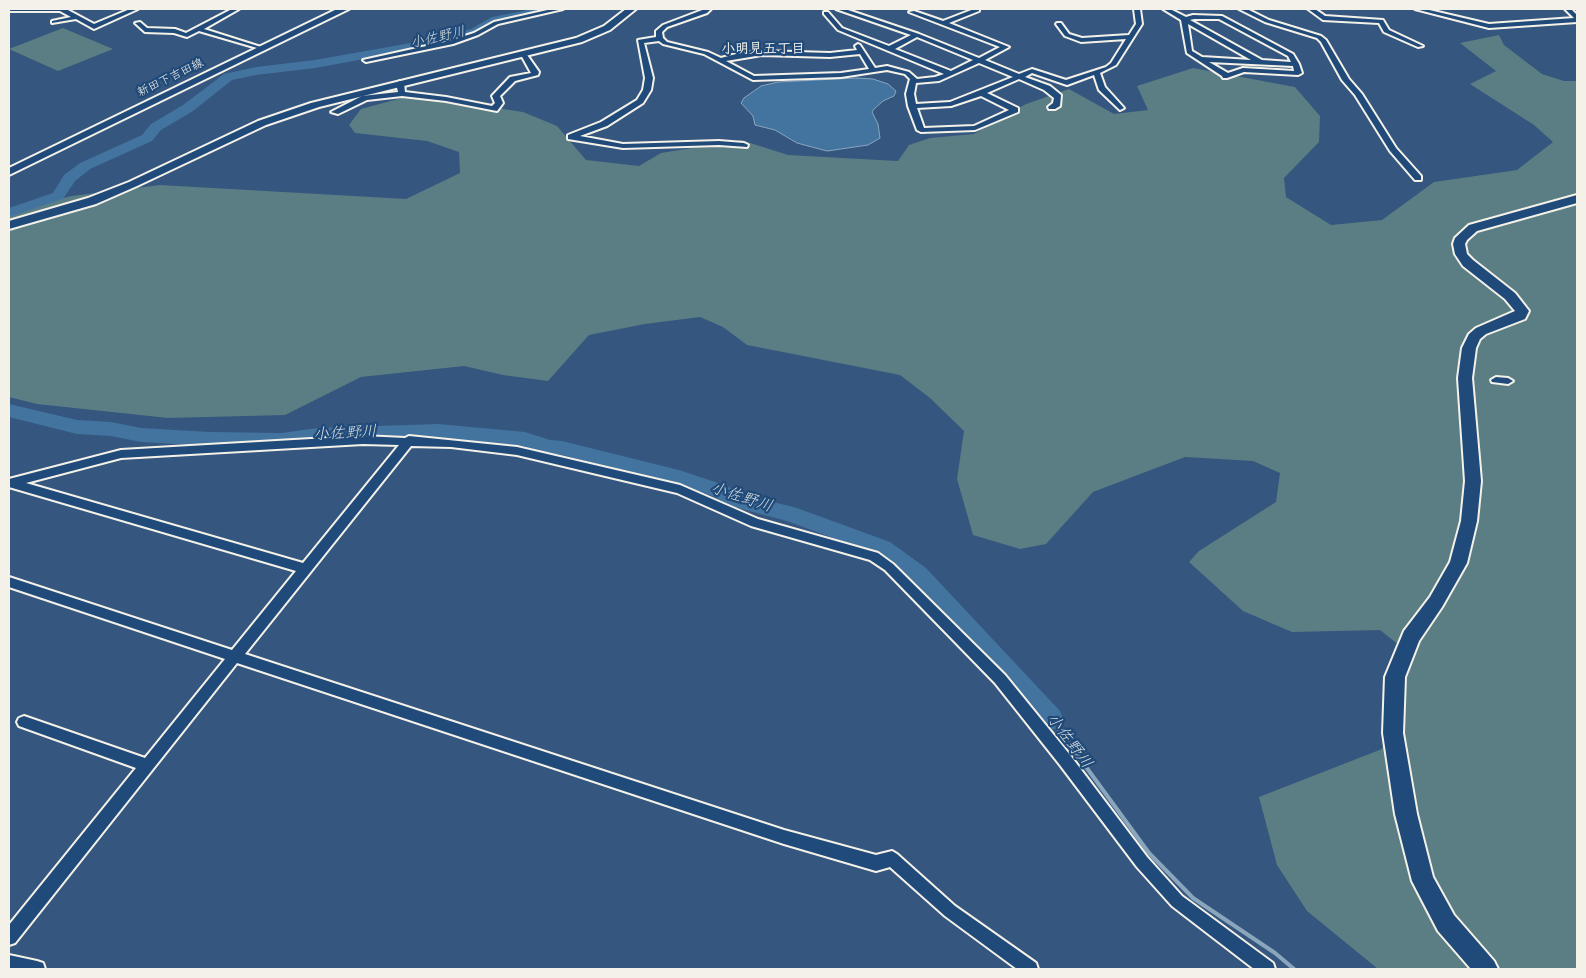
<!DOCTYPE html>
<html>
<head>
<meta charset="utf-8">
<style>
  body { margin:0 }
  #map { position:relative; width:1586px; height:978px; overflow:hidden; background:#35567e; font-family:Kalam,sans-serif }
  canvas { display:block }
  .frame { position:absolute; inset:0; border:10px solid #f4f1e8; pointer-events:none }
</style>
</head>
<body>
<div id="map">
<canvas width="1586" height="978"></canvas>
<div class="frame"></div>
</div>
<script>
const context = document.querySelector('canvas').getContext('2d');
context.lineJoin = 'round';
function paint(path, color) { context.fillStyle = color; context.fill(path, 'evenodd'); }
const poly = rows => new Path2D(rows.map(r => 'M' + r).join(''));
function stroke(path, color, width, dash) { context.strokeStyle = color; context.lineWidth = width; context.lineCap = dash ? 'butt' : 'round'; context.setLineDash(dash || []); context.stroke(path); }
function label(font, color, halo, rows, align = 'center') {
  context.font = font + ' Kalam,"Klee One",sans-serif'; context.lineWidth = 4.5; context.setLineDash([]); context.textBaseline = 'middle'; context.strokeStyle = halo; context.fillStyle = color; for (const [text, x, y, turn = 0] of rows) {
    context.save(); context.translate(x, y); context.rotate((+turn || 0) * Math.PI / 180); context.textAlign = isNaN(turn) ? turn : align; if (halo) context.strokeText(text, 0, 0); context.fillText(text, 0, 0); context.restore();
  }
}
const green = poly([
  [63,28,113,49,58,71,9,49],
  [1499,35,1504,45,1542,74,1564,81,1577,81,1577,969,1378,969,1307,911,1277,865,1259,797,1382,749,1414,657,1380,630,1292,632,1243,611,1189,562,1199,551,1276,502,1280,473,1253,461,1185,457,1093,492,1046,544,1020,549,973,535,957,479,964,431,930,398,900,375,747,345,723,327,700,317,645,324,589,335,548,381,503,375,464,366,361,377,285,415,168,418,37,404,9,397,9,211,72,196,160,185,406,199,460,173,459,152,427,141,355,133,349,125,361,109,413,95,523,112,557,126,586,160,639,166,661,153,741,140,788,155,898,161,909,145,930,138,974,134,1026,104,1069,89,1114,114,1148,110,1137,86,1193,68,1295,87,1320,116,1319,142,1284,178,1286,197,1331,225,1382,220,1434,182,1517,170,1553,142,1534,125,1470,84,1496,71,1460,43]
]);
const water = poly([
  [856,78,873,79,888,84,896,91,894,96,883,101,874,109,872,112,878,124,880,138,868,145,827,151,797,143,775,130,755,125,753,116,741,103,744,98,761,86,778,82,856,78]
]);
const stream = poly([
  [1051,719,1149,853,1193,898,1275,953,1294,969]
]);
const river = poly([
  [534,9,557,9,551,12,499,22,479,33,441,45,315,68,256,75,232,80,193,111,161,130,152,141,90,169,75,181,63,199,9,217,9,208,53,193,64,175,80,163,142,135,151,124,183,105,224,74,256,67,315,60,439,38,471,29,492,17,534,9],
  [9,404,77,420,111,422,141,428,210,432,282,433,318,428,438,424,525,432,550,440,562,441,679,470,724,485,746,495,797,508,890,542,926,568,1060,711,1063,719,1060,727,1051,730,1042,727,910,580,876,554,787,521,734,507,710,495,676,484,562,455,549,454,524,446,438,438,318,442,282,447,210,446,141,442,111,436,77,434,9,417,9,404]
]);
const street = poly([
  [9,9,66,9,94,24,130,9,138,9,94,29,76,19,52,23,52,21,71,17,60,11,9,11,9,9],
  [232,9,239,9,204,29,264,48,264,50,199,31,187,37,174,33,145,32,135,23,140,22,147,28,175,29,186,33,232,9],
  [552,9,563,9,498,24,478,35,453,44,366,62,363,60,449,41,474,33,494,22,552,9],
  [705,9,711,9,707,13,667,27,662,32,663,38,667,42,708,52,721,58,736,54,762,51,830,53,857,50,855,46,858,44,860,45,875,68,887,66,909,72,917,79,935,77,944,74,838,30,824,14,824,12,828,12,842,28,889,46,911,35,836,9,845,9,919,34,979,58,1000,47,909,12,914,11,943,21,974,9,979,9,979,11,949,23,1009,47,985,60,1019,74,1032,69,1066,80,1106,67,1111,63,1126,39,1081,42,1065,36,1056,24,1057,23,1061,23,1069,34,1082,38,1129,35,1136,24,1134,9,1140,9,1142,24,1116,65,1100,73,1105,87,1124,108,1120,110,1099,90,1094,75,1067,85,1032,73,1025,77,1050,86,1061,95,1060,106,1055,109,1049,109,1048,107,1053,103,1054,98,1044,90,1019,79,987,93,1018,108,1018,112,975,130,921,132,917,130,908,106,906,94,910,79,905,74,887,70,841,77,753,80,704,54,663,44,659,41,644,43,653,78,651,90,643,103,607,126,580,136,623,144,719,141,744,143,748,145,747,147,719,145,623,148,568,139,568,135,601,122,637,100,643,90,645,78,638,40,656,37,656,31,663,25,705,9],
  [917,37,973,60,951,71,895,49,917,37],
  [860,54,869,69,841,73,754,76,726,61,762,55,830,57,860,54],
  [979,63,1013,77,950,102,916,104,914,94,916,83,939,81,979,63],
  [981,96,1009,110,974,126,924,128,917,108,951,106,981,96],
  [1163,9,1170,9,1186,17,1193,15,1222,16,1293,54,1299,64,1302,73,1298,75,1244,72,1227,78,1223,78,1222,76,1187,53,1181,20,1163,9],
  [1194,19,1219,19,1288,56,1291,62,1262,60,1190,20,1194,19],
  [1188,24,1251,60,1202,57,1192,51,1188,24],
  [1209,62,1293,66,1294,71,1243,68,1228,73,1209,62],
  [1239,9,1247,9,1269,20,1321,36,1326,40,1349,79,1362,94,1396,148,1421,176,1421,180,1415,180,1390,151,1355,95,1342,80,1321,42,1317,38,1265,22,1239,9],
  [1308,9,1315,9,1325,16,1383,20,1389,30,1423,46,1418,47,1384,32,1379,23,1323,20,1308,9],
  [1415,9,1425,9,1489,24,1574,18,1565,9,1571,9,1577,15,1577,22,1489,28,1415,9],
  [521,52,525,52,539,72,538,75,515,81,500,96,503,103,497,111,446,101,402,96,367,100,338,114,331,112,362,96,398,92,396,83,400,81,404,83,405,92,446,97,492,106,495,103,492,96,510,77,531,73,520,53,521,52],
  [1496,377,1508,378,1513,381,1508,384,1492,382,1491,380,1496,377],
  [363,436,405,438,409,436,517,447,680,485,758,519,878,553,893,564,1005,675,1070,755,1147,857,1182,896,1273,963,1275,969,1254,969,1172,906,1137,867,1060,765,995,683,885,570,870,560,751,526,677,493,517,455,451,447,411,446,245,654,784,830,876,855,892,851,897,854,955,906,1036,963,1038,969,1017,969,945,916,890,867,876,871,784,844,237,663,15,943,9,945,9,925,136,768,19,726,17,722,19,718,24,716,145,758,225,659,9,587,9,577,232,650,296,571,9,487,9,479,121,450,363,436],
  [363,444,399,445,303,563,26,483,121,458,363,444],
  [9,955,37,961,43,963,45,969,9,969,9,955]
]);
const secondary = poly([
  [337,9,349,9,9,175,9,168,337,9],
  [626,9,636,9,610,30,582,42,319,107,266,125,137,186,96,204,9,229,9,221,88,198,129,182,258,121,311,103,576,38,604,26,626,9],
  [1577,195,1577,203,1477,231,1467,240,1465,244,1467,254,1473,260,1515,293,1529,311,1525,319,1486,334,1480,339,1476,348,1472,378,1481,481,1477,521,1467,563,1442,607,1419,641,1405,677,1403,733,1417,814,1433,877,1454,915,1494,961,1498,969,1471,969,1438,931,1412,881,1395,814,1383,733,1385,677,1404,631,1430,597,1450,562,1461,521,1465,481,1458,378,1462,348,1469,334,1476,328,1515,311,1505,299,1463,266,1455,254,1453,244,1455,238,1469,225,1577,195]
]);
const farStreetnames = [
  ["新田下吉田線",171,79,-26]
];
const farWaternames = [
  ["小佐野川",438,39,-13]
];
const farNeighbourhoodnames = [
  ["小明見五丁目",763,51]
];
const waterNames = [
  ["小佐野川",345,435,-3],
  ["小佐野川",741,499,18],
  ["小佐野川",1068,742,53]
];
paint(green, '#5a7e83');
paint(water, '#4374a0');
stroke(water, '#8aa6bd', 1);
stroke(stream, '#8aa6bd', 4);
paint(river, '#4374a0');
stroke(street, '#f4f1e8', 4);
stroke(secondary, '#f4f1e8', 4);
paint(street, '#1f4a7a');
paint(secondary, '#1f4a7a');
label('12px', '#f4f1e8', '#1f4a7a', farStreetnames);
label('italic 14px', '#d9dedd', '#1f4a7a', farWaternames);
label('bold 14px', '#f4f1e8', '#1f4a7a', farNeighbourhoodnames);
label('italic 16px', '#d9dedd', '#1f4a7a', waterNames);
</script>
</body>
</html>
